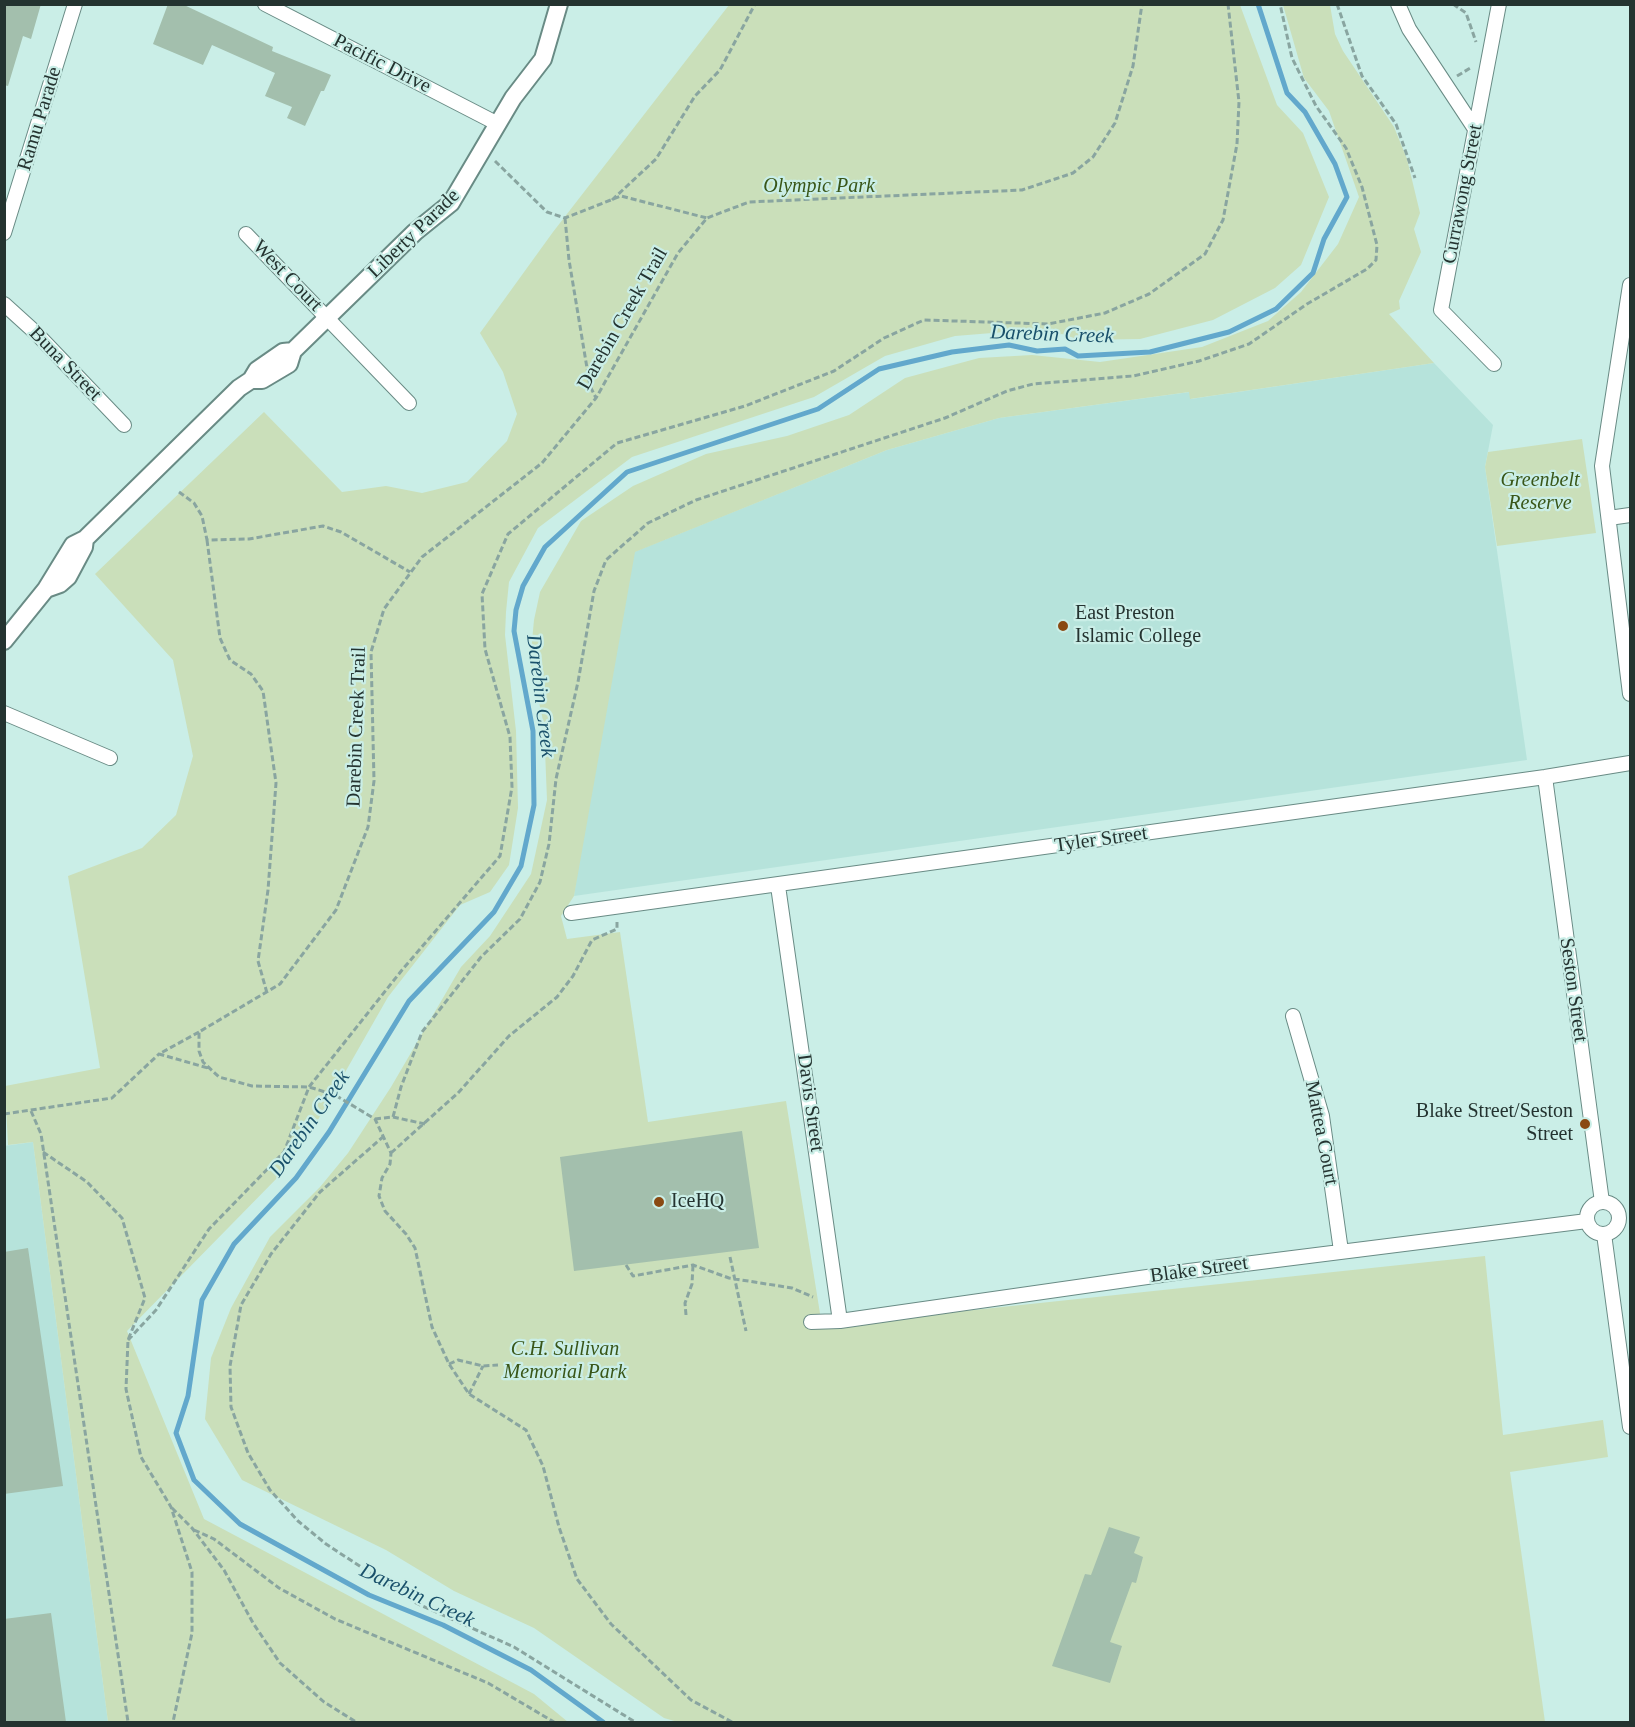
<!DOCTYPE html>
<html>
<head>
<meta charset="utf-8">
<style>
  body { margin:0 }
  #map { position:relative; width:1635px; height:1727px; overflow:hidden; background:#caeee7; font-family:"Times New Roman",serif }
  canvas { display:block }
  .frame { position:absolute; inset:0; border:6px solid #243330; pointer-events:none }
</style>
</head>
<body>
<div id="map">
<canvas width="1635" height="1727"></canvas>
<div class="frame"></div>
</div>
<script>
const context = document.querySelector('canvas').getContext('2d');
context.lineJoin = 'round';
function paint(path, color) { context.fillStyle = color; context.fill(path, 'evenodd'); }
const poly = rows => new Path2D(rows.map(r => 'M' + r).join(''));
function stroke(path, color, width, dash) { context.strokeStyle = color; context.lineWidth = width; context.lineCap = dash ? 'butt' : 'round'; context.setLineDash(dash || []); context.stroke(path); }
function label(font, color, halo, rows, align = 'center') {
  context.font = font + ' "Times New Roman",serif'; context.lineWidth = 4.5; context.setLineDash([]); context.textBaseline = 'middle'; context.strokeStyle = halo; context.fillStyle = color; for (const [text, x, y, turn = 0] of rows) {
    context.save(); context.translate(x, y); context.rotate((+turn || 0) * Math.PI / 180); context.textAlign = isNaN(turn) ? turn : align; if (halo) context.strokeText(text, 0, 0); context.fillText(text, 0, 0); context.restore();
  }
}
const built = poly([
  [1434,363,1493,425,1485,467,1527,760,574,896,599,700,634,552,887,450,999,418,1190,392,1191,399],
  [33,1142,108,1722,5,1722,4,1146]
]);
const green = poly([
  [729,5,1240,5,1277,105,1303,133,1329,197,1301,265,1275,288,1213,320,1140,339,1080,340,1062,334,1038,338,1017,331,955,336,885,356,814,397,632,457,538,528,509,582,506,612,505,635,516,731,518,808,509,865,490,892,460,905,388,997,315,1125,280,1175,127,1331,204,1519,534,1694,568,1722,108,1722,33,1142,8,1145,5,1086,100,1068,68,876,142,848,176,815,193,756,173,660,95,574,264,412,342,492,386,486,422,493,467,482,507,441,517,414,503,372,480,333,553,232],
  [1283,5,1330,5,1335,34,1343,51,1394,127,1407,159,1420,213,1414,229,1421,252,1399,301,1400,309,1389,314,1434,363,1190,399,1189,392,999,418,887,450,635,552,574,896,561,916,567,939,620,932,648,1122,786,1101,822,1326,1485,1256,1503,1435,1603,1420,1608,1457,1510,1472,1545,1722,678,1722,664,1718,534,1628,454,1591,386,1550,242,1480,205,1419,211,1358,231,1308,270,1237,320,1187,348,1153,391,1087,461,967,490,936,531,874,547,800,544,725,530,662,534,620,540,592,581,521,633,486,706,454,787,436,849,415,905,378,979,358,1032,355,1100,362,1202,347,1268,321,1301,292,1338,244,1359,197,1329,111,1304,78],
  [1582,439,1596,533,1497,546,1485,467,1488,452]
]);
const stream = poly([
  [603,1722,531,1670,443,1625,369,1595,240,1524,194,1480,176,1433,188,1396,202,1300,234,1244,296,1178,329,1132,409,1001,494,912,521,866,534,805,533,731,514,631,516,610,523,586,545,547,627,472,818,409,879,369,952,352,1009,345,1037,351,1065,349,1078,356,1150,352,1229,332,1276,309,1313,273,1324,239,1347,197,1335,164,1305,112,1287,93,1258,4]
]);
const building = poly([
  [4,4,41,4,31,39,23,36,8,86,4,85],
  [168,4,182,4,273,47,272,51,331,75,324,91,321,91,305,126,287,118,292,107,265,96,275,73,212,45,203,65,153,44],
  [742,1131,759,1248,574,1271,560,1157],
  [28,1248,63,1486,4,1494,4,1252],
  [1109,1527,1140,1537,1134,1553,1143,1557,1136,1583,1132,1582,1110,1642,1122,1646,1110,1683,1052,1666,1085,1574,1091,1575],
  [51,1613,66,1722,4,1722,4,1619]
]);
const path = poly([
  [1337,4,1362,76,1396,124,1415,178],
  [1453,4,1466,13,1476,42],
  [1457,76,1472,67],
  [495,161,547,212,565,218,621,196,707,218],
  [612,200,656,159,695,96,720,70,755,4],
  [565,218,569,260,590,386,596,398],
  [179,492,194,503,202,516,207,540,249,539,323,526,341,532,410,572],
  [207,540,220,638,230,660,251,674,263,691,276,783,268,890,258,961,267,993],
  [199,1032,159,1054,208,1068],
  [31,1111,41,1134,128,1722],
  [4,1114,112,1098,159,1054],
  [393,1117,401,1087,422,1032,481,957,520,919,540,882,549,844,556,779,578,682,594,591,606,560,648,523,696,500,945,418,1007,391,1033,384,1133,376,1199,361,1249,344,1307,304,1367,269,1376,260,1377,245,1362,187,1346,148,1316,106,1292,58,1280,4],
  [375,1119,393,1117,425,1124],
  [384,1136,320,1192,271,1254,241,1305,230,1366,231,1407,248,1453,270,1490,298,1521,326,1544,416,1603,514,1647,635,1722],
  [43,1152,87,1182,122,1218,145,1298,128,1340,126,1389,141,1457,171,1507,192,1572,192,1633,173,1722],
  [391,1153,458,1093,509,1036,557,997,573,976,592,940,617,929,617,922],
  [730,1257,746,1331],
  [626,1265,633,1276,693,1265,729,1278,792,1288,813,1297],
  [686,1315,685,1303,692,1284,693,1265],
  [128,1340,156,1310,209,1229,284,1152,309,1087,402,970,500,856,512,787,510,737,485,649,482,594,508,534,617,443,745,406,834,371,884,338,924,320,1048,324,1105,313,1149,294,1205,254,1223,220,1237,144,1239,102,1228,4],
  [449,1364,458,1360,483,1366,498,1365],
  [469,1394,483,1366],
  [172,1508,192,1528,224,1570,253,1623,280,1663,324,1702,356,1722],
  [194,1530,214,1539,279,1588,335,1619,488,1683,554,1722],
  [732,1722,691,1700,611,1624,577,1579,559,1527,543,1466,526,1430,469,1394,449,1364,432,1327,415,1248,406,1234,385,1211,379,1196,382,1178,390,1164,391,1153,375,1119,335,1095,309,1087,252,1086,219,1077,203,1062,199,1051,199,1032,280,984,336,910,368,827,374,781,371,652,384,609,422,557,542,463,596,398,678,253,707,218,749,202,1022,190,1073,173,1093,157,1115,123,1133,66,1142,4]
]);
const minor = poly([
  [265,4,498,124],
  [1398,4,1409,29,1475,129],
  [4,233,75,4],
  [246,234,409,403],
  [1630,285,1602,466,1630,694],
  [4,304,36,333,124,425],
  [1494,364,1441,310,1499,4],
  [1609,518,1630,515],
  [4,713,110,758],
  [1545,777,1602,1202],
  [778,886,840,1321],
  [571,913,1545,777,1630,763],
  [1293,1016,1322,1116,1341,1251],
  '1587 1218a16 16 0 1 1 32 0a16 16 0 1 1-32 0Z',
  [1604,1234,1630,1427],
  [811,1322,840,1321,1189,1271,1587,1221]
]);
const tertiary = poly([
  [251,380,262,380,289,364,293,351,415,232,451,203,513,98,543,59,559,4],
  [46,589,60,584,68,577,84,547,85,539],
  [4,641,46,589,73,545,85,539,239,388,251,380,257,370,283,352,293,351]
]);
const markers = [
  [1063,626,6,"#8a4a13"],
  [1585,1124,6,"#8a4a13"],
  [659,1202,6,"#8a4a13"]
];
const streetNames = [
  ["Pacific Drive",382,64,27],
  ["Ramu Parade",40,119,-73],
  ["Currawong Street",1463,194,-79],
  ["Liberty Parade",414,234,-44],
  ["West Court",287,276,46],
  ["Darebin Creek Trail",623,319,-60],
  ["Buna Street",65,364,46],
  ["Darebin Creek Trail",357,727,-88],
  ["Tyler Street",1101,840,-8],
  ["Seston Street",1573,990,82],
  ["Davis Street",810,1103,82],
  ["Mattea Court",1321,1133,79],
  ["Blake Street",1199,1270,-8]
];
const parkNames = [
  ["Olympic Park",819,187],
  ["Greenbelt",1540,481],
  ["Reserve",1540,504],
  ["C.H. Sullivan",565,1350],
  ["Memorial Park",565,1373]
];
const poiNames = [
  ["East Preston",1075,614],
  ["Islamic College",1075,637],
  ["Blake Street/Seston",1573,1112,"right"],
  ["Street",1573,1135,"right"],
  ["IceHQ",671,1202]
];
const waterNames = [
  ["Darebin Creek",1052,335,2],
  ["Darebin Creek",540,696,83],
  ["Darebin Creek",310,1124,-55],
  ["Darebin Creek",417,1596,25]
];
paint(built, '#b6e3db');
paint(green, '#cadfba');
stroke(stream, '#62a8cc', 5);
paint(building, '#a3bfad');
stroke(minor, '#698b85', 16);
stroke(tertiary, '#698b85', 20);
stroke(path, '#89a5a0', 3, [6, 3]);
stroke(minor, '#fff', 14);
stroke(tertiary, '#fff', 16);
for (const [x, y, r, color] of markers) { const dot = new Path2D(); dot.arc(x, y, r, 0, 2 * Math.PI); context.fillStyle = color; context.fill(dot); stroke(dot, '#caeee7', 2); }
label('20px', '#243330', '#caeee7', streetNames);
label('italic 20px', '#395618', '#caeee7', parkNames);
label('20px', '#243330', '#caeee7', poiNames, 'left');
label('italic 21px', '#1a516b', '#caeee7', waterNames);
</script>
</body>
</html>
